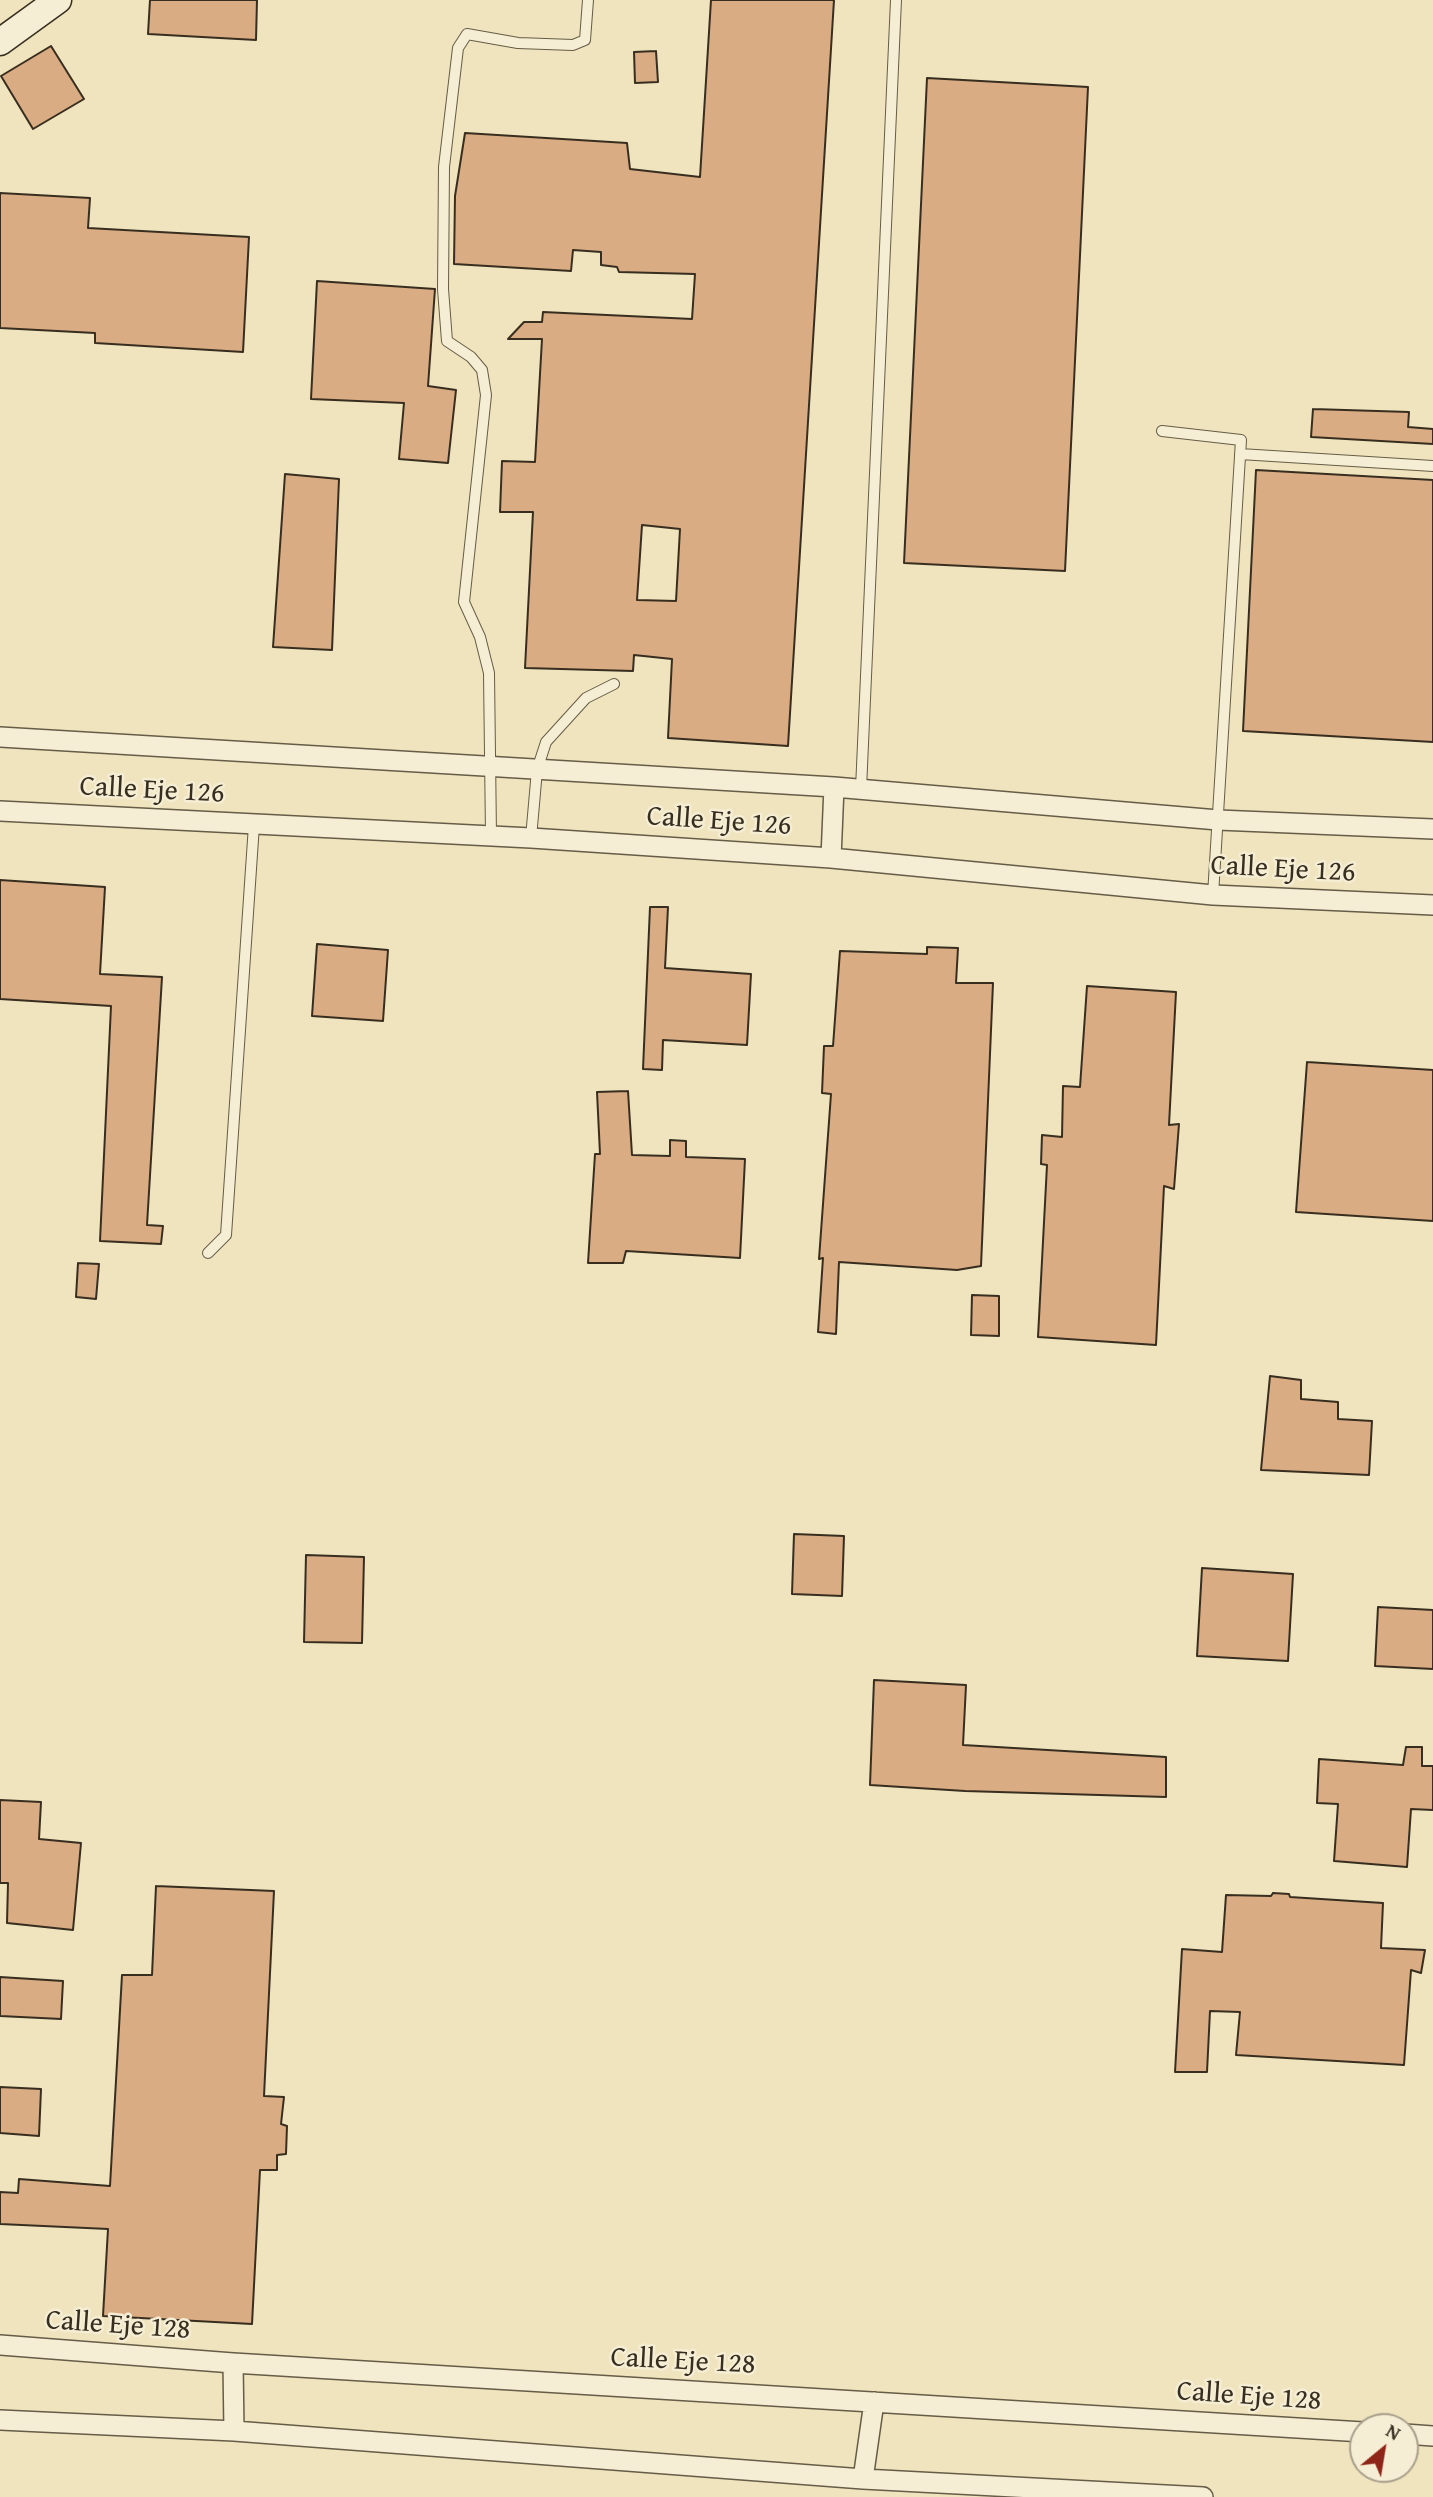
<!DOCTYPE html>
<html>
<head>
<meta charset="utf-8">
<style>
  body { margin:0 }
  #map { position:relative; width:1433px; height:2497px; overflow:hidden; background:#efe4bd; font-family:"Gentium Book Plus",serif }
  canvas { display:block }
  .north { position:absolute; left:1349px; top:2413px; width:70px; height:70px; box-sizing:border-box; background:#f5edd4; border:2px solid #a9a18c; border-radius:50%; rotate:30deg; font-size:19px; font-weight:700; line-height:28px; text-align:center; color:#382e20 }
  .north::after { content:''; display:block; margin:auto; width:24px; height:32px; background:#8f2418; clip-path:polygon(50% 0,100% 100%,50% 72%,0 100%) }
</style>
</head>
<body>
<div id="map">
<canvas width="1433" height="2497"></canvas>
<div class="north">N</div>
</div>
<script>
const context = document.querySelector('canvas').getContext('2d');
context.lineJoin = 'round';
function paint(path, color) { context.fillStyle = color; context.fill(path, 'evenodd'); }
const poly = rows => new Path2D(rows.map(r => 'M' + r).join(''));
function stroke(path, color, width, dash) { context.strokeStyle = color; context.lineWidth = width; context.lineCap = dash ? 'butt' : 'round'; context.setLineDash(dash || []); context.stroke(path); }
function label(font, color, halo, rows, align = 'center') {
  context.font = font + ' "Gentium Book Plus",serif'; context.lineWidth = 5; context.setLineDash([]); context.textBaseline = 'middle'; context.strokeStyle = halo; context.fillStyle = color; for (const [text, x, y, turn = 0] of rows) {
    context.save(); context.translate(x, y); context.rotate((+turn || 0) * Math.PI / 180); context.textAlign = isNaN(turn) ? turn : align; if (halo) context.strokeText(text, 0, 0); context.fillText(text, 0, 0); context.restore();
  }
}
const building = poly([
  [150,0,257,0,256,40,148,34,150,0],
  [711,0,834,0,788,746,668,738,672,659,634,655,633,671,525,668,533,512,500,512,502,461,535,462,542,339,508,339,524,322,542,322,543,312,692,319,695,274,619,272,617,267,601,265,601,252,573,250,571,271,454,264,455,196,465,133,627,143,630,169,700,177,711,0],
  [642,525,680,529,676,601,637,600,642,525],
  [51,46,84,99,33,129,1,76,51,46],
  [656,51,658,82,635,83,634,52,656,51],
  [927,78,1088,87,1065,571,904,563,927,78],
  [0,193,90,198,88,228,249,237,243,352,95,343,95,333,0,328,0,193],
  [317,281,435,289,428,386,456,390,448,463,399,459,404,403,311,399,317,281],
  [1313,409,1409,412,1408,427,1433,429,1433,444,1311,437,1313,409],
  [1256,470,1433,480,1433,742,1243,731,1256,470],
  [285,474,339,479,332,650,273,647,285,474],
  [0,880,105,887,100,974,162,977,147,1225,163,1226,161,1244,100,1241,111,1006,0,999,0,880],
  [650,907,668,907,665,968,751,974,747,1045,663,1040,662,1070,643,1069,650,907],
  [317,944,388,950,383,1021,312,1016,317,944],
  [927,947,958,948,956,983,993,983,981,1266,957,1270,839,1262,836,1334,818,1332,823,1258,819,1259,831,1094,822,1093,824,1046,833,1046,840,951,927,954,927,947],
  [1087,986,1176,992,1169,1125,1179,1124,1174,1189,1164,1186,1156,1345,1038,1337,1047,1165,1041,1164,1042,1135,1062,1137,1063,1086,1080,1087,1087,986],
  [1307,1062,1433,1070,1433,1221,1296,1212,1307,1062],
  [628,1091,632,1155,670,1156,670,1140,686,1141,686,1157,745,1159,740,1258,626,1251,623,1263,588,1263,595,1154,600,1154,597,1092,628,1091],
  [78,1263,99,1264,96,1299,76,1297,78,1263],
  [972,1295,999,1296,999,1336,971,1335,972,1295],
  [1270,1376,1301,1380,1301,1399,1338,1402,1338,1419,1372,1421,1369,1475,1261,1470,1270,1376],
  [794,1534,844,1536,842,1596,792,1594,794,1534],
  [306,1555,364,1557,362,1643,304,1642,306,1555],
  [1202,1568,1293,1574,1288,1661,1197,1656,1202,1568],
  [1378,1607,1433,1610,1433,1669,1375,1666,1378,1607],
  [874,1680,966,1685,963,1745,1166,1757,1166,1797,965,1791,870,1785,874,1680],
  [1406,1747,1422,1747,1422,1766,1433,1766,1433,1810,1411,1809,1407,1867,1334,1861,1338,1804,1317,1803,1319,1759,1403,1765,1406,1747],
  [0,1800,41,1802,39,1839,81,1843,73,1930,7,1923,8,1883,0,1883,0,1800],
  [156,1886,274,1891,264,2096,284,2097,281,2124,287,2126,286,2154,277,2155,277,2170,260,2170,252,2324,103,2316,108,2229,0,2224,0,2192,18,2193,19,2179,110,2186,122,1975,152,1975,156,1886],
  [1273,1893,1289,1894,1290,1897,1383,1903,1381,1948,1425,1950,1421,1973,1411,1970,1404,2065,1236,2055,1240,2012,1210,2011,1207,2072,1175,2072,1182,1949,1222,1952,1226,1895,1271,1896,1273,1893],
  [0,1977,63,1981,61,2019,0,2016,0,1977],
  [0,2087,41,2089,39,2136,0,2133,0,2087]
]);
const lane = poly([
  [1162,431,1241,440,1213,895],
  [1240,454,1433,466],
  [861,789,896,0],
  [491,836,489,673,480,637,464,602,486,395,482,370,471,357,447,341,443,289,444,167,458,48,467,34,518,43,573,45,585,40,588,0],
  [531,838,537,770,546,742,586,698,614,684],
  [208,1253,226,1235,254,825]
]);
const street = poly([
  [0,737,834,787,1218,820,1433,829],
  [0,811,531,838,831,858,1213,895,1433,905],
  [831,858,834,787],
  [0,2345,233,2363,1363,2432],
  [233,2363,234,2431],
  [0,2420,234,2431,863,2479,1203,2497],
  [1405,2434,1433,2436],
  [863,2479,874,2402]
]);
const secondary = poly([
  [0,42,58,0]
]);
const streetNames = [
  ["Calle Eje 126",152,791,3],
  ["Calle Eje 126",719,822,4],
  ["Calle Eje 126",1283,870,3],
  ["Calle Eje 128",118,2326,4],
  ["Calle Eje 128",683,2362,3],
  ["Calle Eje 128",1249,2397,4]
];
paint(building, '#d9ac83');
stroke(building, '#382e20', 2);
stroke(lane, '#665c47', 12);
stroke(street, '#665c47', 22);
stroke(secondary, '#382e20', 29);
stroke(lane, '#f5edd4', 10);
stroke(street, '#f5edd4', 19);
stroke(secondary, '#f5edd4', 26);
label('28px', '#382e20', '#f5edd4', streetNames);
</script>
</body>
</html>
